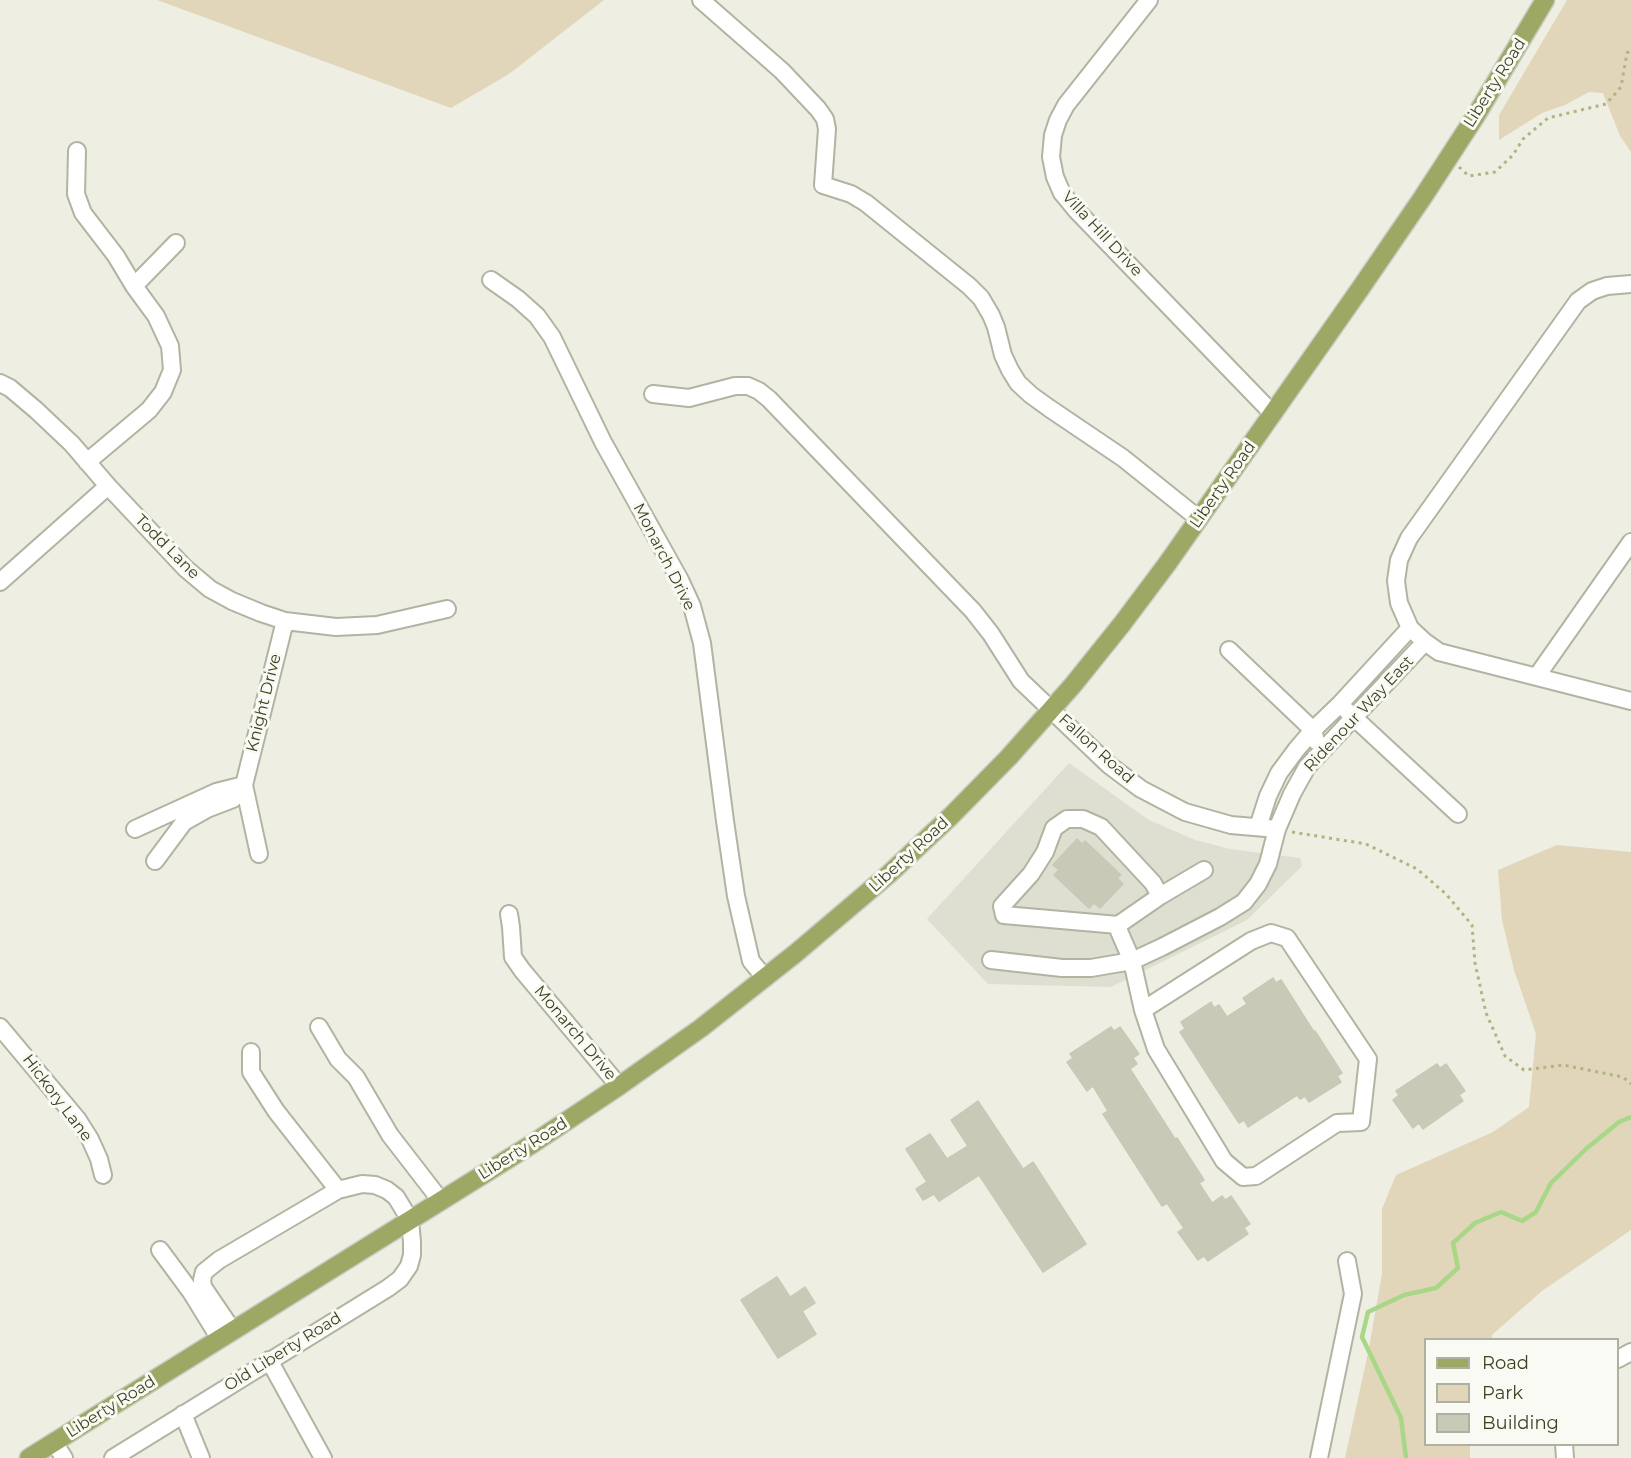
<!DOCTYPE html>
<html>
<head>
<meta charset="utf-8">
<style>
  body { margin:0 }
  #map { position:relative; width:1631px; height:1458px; overflow:hidden; background:#eeeee3; font-family:Montserrat,sans-serif }
  canvas { display:block }
  .legend { position:absolute; left:1424px; top:1338px; width:195px; height:108px; box-sizing:border-box; background:#fafaf4; border:2px solid #aeb0a0; margin:0; padding:8px 10px; list-style:none; font-size:18px; color:#3c4221 }
  .legend li { display:flex; align-items:center; gap:12px; height:30px }
  .legend b { width:30px; border:2px solid #aeb0a0 }
</style>
</head>
<body>
<div id="map">
<canvas width="1631" height="1458"></canvas>
<ul class="legend">
<li><b style="height:8px;background:#9ca864"></b>Road</li>
<li><b style="height:16px;background:#e1d6ba"></b>Park</li>
<li><b style="height:16px;background:#c9c9b8"></b>Building</li>
</ul>
</div>
<script>
const context = document.querySelector('canvas').getContext('2d');
context.lineJoin = 'round';
function paint(path, color) { context.fillStyle = color; context.fill(path, 'evenodd'); }
const poly = rows => new Path2D(rows.map(r => 'M' + r).join(''));
function stroke(path, color, width, dash) { context.strokeStyle = color; context.lineWidth = width; context.lineCap = dash ? 'butt' : 'round'; context.setLineDash(dash || []); context.stroke(path); }
function label(font, color, halo, rows, align = 'center') {
  context.font = font + ' Montserrat,sans-serif'; context.lineWidth = 6; context.setLineDash([]); context.textBaseline = 'middle'; context.strokeStyle = halo; context.fillStyle = color; for (const [text, x, y, turn = 0] of rows) {
    context.save(); context.translate(x, y); context.rotate((+turn || 0) * Math.PI / 180); context.textAlign = isNaN(turn) ? turn : align; if (halo) context.strokeText(text, 0, 0); context.fillText(text, 0, 0); context.restore();
  }
}
const built = poly([
  [1069,763,1149,820,1195,840,1230,849,1300,858,1302,866,1247,920,1111,987,988,984,927,919]
]);
const green = poly([
  [157,0,604,0,509,74,451,108],
  [1567,0,1631,0,1631,152,1620,136,1603,93,1589,92,1565,105,1542,113,1499,140,1499,115],
  [1557,845,1631,852,1631,1230,1542,1291,1493,1334,1491,1339,1426,1340,1426,1444,1470,1445,1470,1458,1345,1458,1368,1353,1382,1274,1382,1209,1396,1175,1493,1132,1529,1107,1536,1034,1514,970,1502,920,1498,870]
]);
const stream = poly([
  [1406,1458,1401,1418,1362,1337,1368,1312,1404,1295,1436,1288,1458,1268,1453,1243,1475,1223,1501,1212,1522,1221,1536,1212,1551,1183,1586,1149,1619,1122,1631,1117]
]);
const building = poly([
  [1077,839,1082,844,1085,841,1121,875,1117,878,1123,884,1100,908,1094,903,1089,908,1054,875,1059,870,1053,865,1077,839],
  [1273,978,1276,983,1281,980,1314,1032,1315,1031,1342,1073,1337,1076,1341,1082,1309,1102,1305,1096,1300,1099,1297,1095,1248,1127,1244,1120,1239,1123,1212,1082,1180,1032,1185,1029,1181,1022,1211,1002,1214,1008,1219,1005,1227,1017,1247,1004,1243,998,1273,978],
  [1111,1027,1114,1031,1120,1027,1139,1054,1133,1058,1137,1064,1130,1069,1175,1139,1177,1138,1204,1180,1199,1183,1212,1203,1222,1196,1225,1200,1231,1196,1250,1224,1244,1228,1248,1234,1208,1261,1204,1256,1198,1260,1178,1232,1184,1228,1167,1203,1162,1206,1103,1114,1108,1111,1093,1086,1087,1091,1067,1062,1073,1058,1070,1054,1111,1027],
  [1437,1064,1440,1068,1446,1064,1465,1091,1459,1095,1463,1101,1423,1129,1419,1123,1413,1128,1393,1100,1399,1095,1396,1091,1437,1064],
  [978,1101,1023,1169,1033,1162,1086,1244,1043,1272,979,1175,939,1201,934,1194,923,1200,916,1189,927,1182,906,1149,930,1134,947,1159,968,1146,951,1120,978,1101],
  [777,1277,790,1297,805,1287,815,1303,802,1311,816,1334,778,1358,741,1300,777,1277]
]);
const path = poly([
  [1459,167,1469,176,1495,172,1513,155,1523,139,1548,118,1606,104,1621,87,1627,53,1631,50],
  [1292,832,1366,844,1417,869,1446,894,1472,925,1475,963,1486,1013,1505,1056,1524,1070,1563,1065,1623,1077,1631,1084]
]);
const minor = poly([
  [701,0,782,71,818,109,825,119,827,129,823,185,851,194,866,203,969,286,981,298,991,315,996,327,1003,355,1010,370,1018,383,1031,395,1049,408,1123,458,1199,519],
  [1149,0,1066,105,1058,120,1053,135,1051,157,1055,177,1062,193,1076,210,1273,414],
  [77,151,76,194,83,213,116,256,134,286,156,316,170,346,172,370,163,392,149,410,87,462],
  [491,280,518,299,537,316,552,337,603,442,680,580,692,606,702,643,725,821,736,896,751,961,765,978],
  [1631,284,1607,286,1592,291,1578,301,1409,538,1399,560,1396,581,1399,603,1410,628,1425,642,1439,652,1631,701],
  [134,286,176,243],
  [0,383,10,388,36,410,72,444,108,486,185,568,210,589,232,601,261,613,285,621,336,627,377,625,447,609],
  [653,394,689,398,735,386,748,386,759,391,769,399,973,611,991,634,1021,681,1109,765,1141,789,1185,812,1231,825,1277,829],
  [0,582,108,486],
  [1229,650,1313,730,1316,741],
  [1537,676,1631,542],
  [1347,711,1458,814],
  [244,785,259,854],
  [1258,827,1268,796,1279,773,1296,750,1313,730,1340,704,1410,628],
  [135,829,216,792,244,785],
  [155,861,184,822,207,809,233,799,244,785,285,621],
  [1160,896,1153,883,1101,827,1083,819,1067,819,1054,828,1045,852,1031,874,1002,906,1004,915,1118,925,1160,896,1204,870],
  [509,914,511,927,513,957,522,970,619,1086],
  [1118,925,1119,931,1132,961,1143,1010,1156,1049,1224,1161,1243,1177,1256,1176,1337,1123,1361,1122,1368,1059,1287,938,1271,933,1251,941,1143,1010],
  [991,960,1062,968,1091,968,1132,961,1162,947,1220,917,1244,902,1258,884,1268,864,1277,829,1292,794,1307,767,1425,642],
  [0,1027,78,1120,90,1139,99,1159,103,1175],
  [319,1027,338,1059,356,1077,390,1135,441,1201],
  [160,1250,191,1292,220,1339],
  [233,1331,203,1287,202,1280,204,1272,219,1260,338,1190],
  [1618,1359,1631,1352],
  [269,1360,323,1458],
  [183,1414,201,1458],
  [54,1442,64,1458],
  [1564,1444,1565,1458],
  [113,1458,388,1288,400,1279,409,1266,412,1255,412,1242,410,1220,396,1197,387,1190,375,1185,362,1184,338,1190,276,1111,251,1072,251,1052],
  [1319,1458,1353,1294,1347,1261]
]);
const major = poly([
  [29,1458,532,1144,619,1086,701,1028,796,953,889,874,951,816,1009,757,1073,685,1122,624,1167,564,1360,289,1423,197,1475,117,1545,0]
]);
const streetNames = [
  ["Liberty Road",1495,83,-58],
  ["Villa Hill Drive",1102,234,47],
  ["Liberty Road",1223,485,-55],
  ["Todd Lane",167,547,45],
  ["Monarch Drive",664,557,63],
  ["Knight Drive",264,703,-76],
  ["Ridenour Way East",1359,714,-47],
  ["Fallon Road",1096,749,42],
  ["Liberty Road",909,855,-43],
  ["Monarch Drive",575,1033,50],
  ["Hickory Lane",57,1098,53],
  ["Liberty Road",523,1149,-32],
  ["Old Liberty Road",283,1352,-32],
  ["Liberty Road",111,1407,-32]
];
paint(built, '#deded1');
paint(green, '#e1d6ba');
stroke(stream, '#a8d887', 4.5);
paint(building, '#c9c9b8');
stroke(building, '#c8c9b5', 1.5);
stroke(minor, '#b1b4a1', 20);
stroke(major, '#c8cac1', 21);
stroke(path, '#afb581', 3, [3, 4.5]);
stroke(minor, '#fff', 16);
stroke(major, '#9ca864', 18);
label('16px', '#3c4221', '#fafaf4', streetNames);
</script>
</body>
</html>
